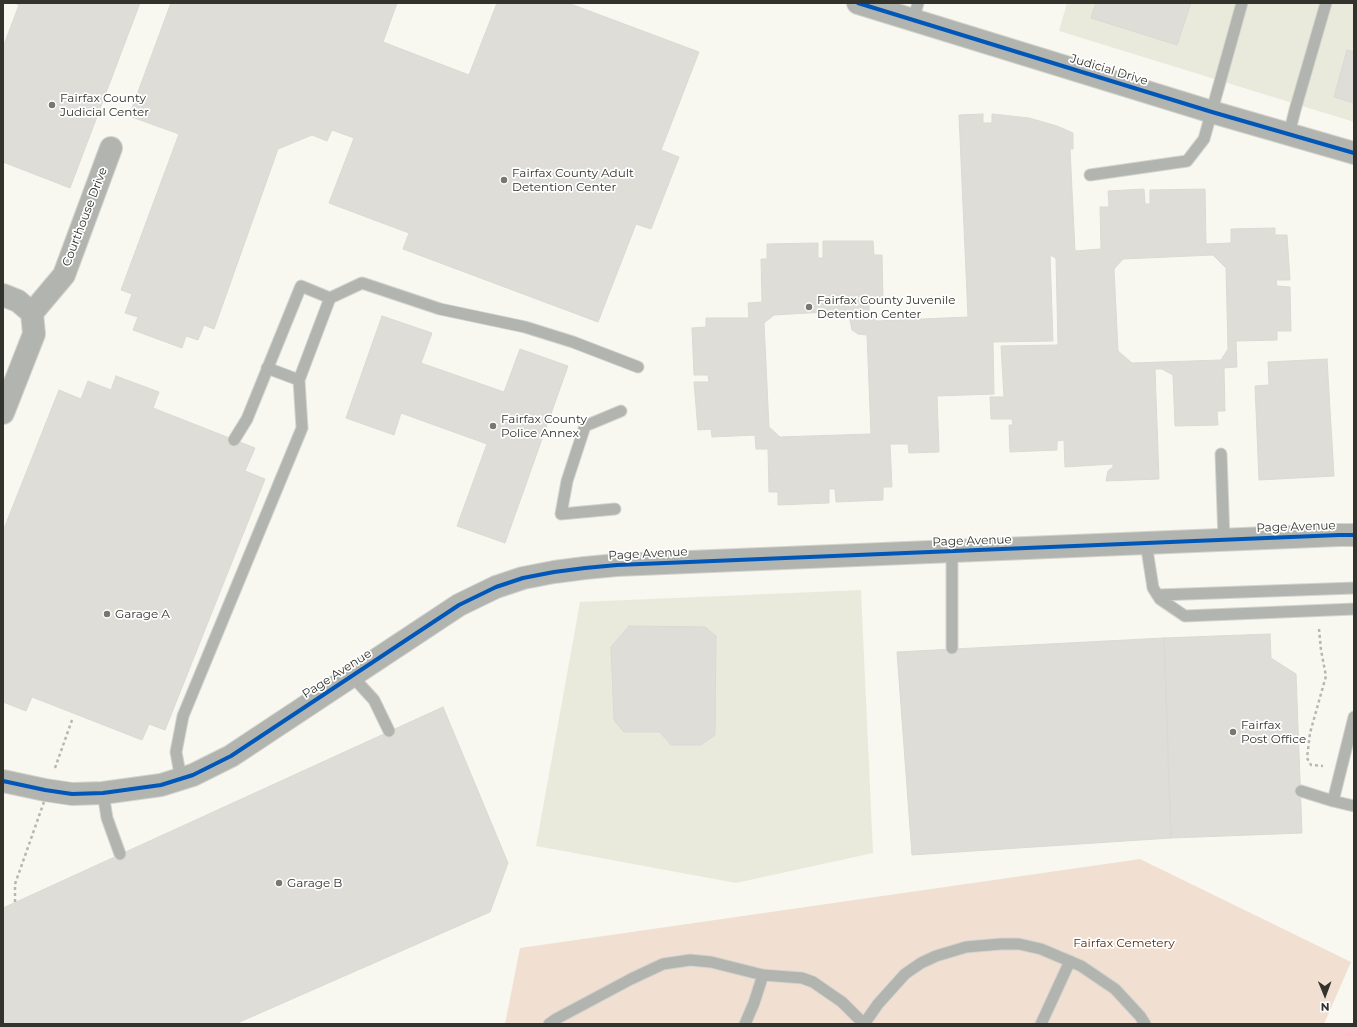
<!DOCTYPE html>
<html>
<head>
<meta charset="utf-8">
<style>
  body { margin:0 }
  #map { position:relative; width:1357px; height:1027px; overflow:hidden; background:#f8f8f0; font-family:Montserrat,sans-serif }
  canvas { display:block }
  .frame { position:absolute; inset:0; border:4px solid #33332d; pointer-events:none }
  .north { position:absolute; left:1305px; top:975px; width:40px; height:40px; -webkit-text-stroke:3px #fff; paint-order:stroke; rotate:179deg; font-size:11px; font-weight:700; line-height:16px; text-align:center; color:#33332d }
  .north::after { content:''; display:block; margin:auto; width:14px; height:18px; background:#33332d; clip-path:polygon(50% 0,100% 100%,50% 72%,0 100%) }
</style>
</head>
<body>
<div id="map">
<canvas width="1357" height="1027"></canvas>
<div class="frame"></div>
<div class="north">N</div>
</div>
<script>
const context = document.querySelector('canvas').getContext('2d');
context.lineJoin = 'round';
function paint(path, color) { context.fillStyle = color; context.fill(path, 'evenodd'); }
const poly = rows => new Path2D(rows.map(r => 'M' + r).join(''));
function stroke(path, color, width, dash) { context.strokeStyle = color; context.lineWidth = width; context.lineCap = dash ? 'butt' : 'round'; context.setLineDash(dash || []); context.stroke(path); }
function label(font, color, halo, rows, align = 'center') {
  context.font = font + ' Montserrat,sans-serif'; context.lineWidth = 3.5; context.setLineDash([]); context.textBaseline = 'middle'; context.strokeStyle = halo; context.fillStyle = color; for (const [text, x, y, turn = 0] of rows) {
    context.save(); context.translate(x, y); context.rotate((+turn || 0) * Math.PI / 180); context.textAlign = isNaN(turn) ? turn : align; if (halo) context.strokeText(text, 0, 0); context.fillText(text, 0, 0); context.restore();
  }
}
const built = poly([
  [1067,3,1354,3,1354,122,1059,31],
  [861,590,873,853,736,883,536,846,580,602]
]);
const green = poly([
  [1140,859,1351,962,1324,1024,505,1024,520,948]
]);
const building = poly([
  [15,3,140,3,70,188,3,162,3,47,19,5,15,3],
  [171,3,397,3,383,42,469,75,497,3,568,3,699,52,661,150,679,157,651,229,636,224,598,322,403,249,409,233,329,203,354,138,332,130,327,141,312,135,278,149,214,329,204,325,198,340,186,336,182,348,133,330,138,317,125,313,132,294,121,290,179,134,129,116,171,3],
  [1096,3,1191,3,1177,45,1091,18,1096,3],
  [1347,50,1354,52,1354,103,1334,97,1347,50],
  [983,114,983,123,992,123,992,114,1029,118,1057,126,1073,133,1073,149,1070,149,1075,251,1101,249,1100,207,1109,207,1108,191,1144,189,1145,204,1150,204,1150,190,1205,189,1206,244,1231,243,1231,229,1275,228,1275,235,1287,235,1290,280,1276,280,1277,286,1290,287,1291,331,1277,331,1277,340,1236,341,1237,367,1224,368,1225,411,1217,411,1218,425,1175,426,1173,375,1162,369,1155,369,1159,479,1106,481,1108,471,1113,467,1113,464,1065,467,1064,440,1057,441,1057,450,1010,452,1009,425,1013,425,1012,419,991,419,990,397,1004,397,1001,346,1058,345,1056,258,1050,255,1053,341,993,342,994,394,937,396,939,452,909,453,908,444,890,444,892,487,883,487,883,500,836,502,835,489,829,489,829,503,778,505,778,492,769,492,768,449,756,449,755,435,712,437,711,429,698,430,694,382,709,382,708,375,694,375,692,328,706,327,706,318,749,318,748,303,762,302,761,259,767,259,767,244,818,243,818,258,823,258,823,241,873,241,874,255,882,255,883,301,869,301,869,314,877,321,968,317,959,115,983,114],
  [1213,255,1226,268,1228,349,1221,360,1132,363,1118,351,1114,269,1123,259,1213,255],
  [842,311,849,315,852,330,858,334,867,335,871,434,780,437,769,427,764,323,774,315,842,311],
  [382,316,432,333,421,363,504,392,520,349,568,366,505,543,457,526,487,444,401,413,394,435,346,418,382,316],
  [1327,359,1334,476,1259,480,1255,386,1269,385,1268,362,1327,359],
  [116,376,159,392,153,408,255,448,245,471,265,479,165,730,149,724,142,740,32,697,26,711,3,702,3,531,59,390,81,399,88,381,111,390,116,376],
  [629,626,705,627,716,636,715,735,701,745,671,745,660,732,624,732,614,720,611,647,629,626],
  [1270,634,1271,658,1296,674,1302,833,1171,838,1164,638,1270,634],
  [1164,638,1171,838,912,855,897,652,1164,638],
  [443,707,508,863,490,912,235,1024,3,1024,3,908,443,707]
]);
const path = poly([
  [1319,629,1321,650,1326,676,1310,733,1307,758,1311,765,1323,766],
  [55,768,72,720]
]);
const service = poly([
  [913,21,918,3],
  [1289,134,1295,110,1326,3],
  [1090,175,1187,161,1204,139,1242,3],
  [267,368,299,380],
  [234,440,247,419,301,286,330,298,362,283,440,309,525,327,573,342,638,367],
  [1221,454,1224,540],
  [615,509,561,514,567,481,585,426,621,411],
  [1146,543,1153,588,1160,599,1185,616,1354,609],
  [952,551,952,648],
  [1158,595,1354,588],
  [352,676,374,700,389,731],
  [1354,717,1333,801,1354,806],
  [181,779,176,752,183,716,302,428,299,380,330,298],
  [1301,791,1333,801],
  [103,793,107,818,120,854],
  [549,1024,556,1019,631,979,663,964,690,960,711,962,763,975,802,978,813,982,842,1002,864,1024,878,1004,905,974,921,963,936,956,966,947,1001,944,1019,944,1041,949,1081,966,1115,989,1140,1016,1145,1024],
  [745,1024,754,1003,763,975],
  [1041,1024,1070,961]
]);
const minor = poly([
  [3,295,18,301,32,313],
  [3,413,34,334,32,313,64,275,111,148],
  [3,781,45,790,72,794,103,793,161,785,193,775,231,756,459,605,496,587,523,578,554,572,585,568,617,565,1339,535,1354,535]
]);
const tertiary = poly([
  [858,3,1212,112,1354,153]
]);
const pathBridge = poly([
  [15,902,15,884,51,782]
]);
const cycleway = poly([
  [858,3,1212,112,1354,153],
  [3,781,45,790,72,794,103,793,161,785,193,775,231,756,459,605,496,587,523,578,554,572,585,568,617,565,1339,535,1354,535]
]);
const markers = [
  [52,105,4,"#787871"],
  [504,180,4,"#787871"],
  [809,307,4,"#787871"],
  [493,426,4,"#787871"],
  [107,614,4,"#787871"],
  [1233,732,4,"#787871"],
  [279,883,4,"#787871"]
];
const streetNames = [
  ["Judicial Drive",1109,70,17],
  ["Courthouse Drive",85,217,-69],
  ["Page Avenue",1296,527,-2],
  ["Page Avenue",972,541,-2],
  ["Page Avenue",648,554,-3],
  ["Page Avenue",337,674,-33]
];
const poiNames = [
  ["Fairfax County",60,98],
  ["Judicial Center",60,112],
  ["Fairfax County Adult",512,173],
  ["Detention Center",512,187],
  ["Fairfax County Juvenile",817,300],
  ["Detention Center",817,314],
  ["Fairfax County",501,419],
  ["Police Annex",501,433],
  ["Garage A",115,614],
  ["Fairfax",1241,725],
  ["Post Office",1241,739],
  ["Garage B",287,883]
];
const parkNames = [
  ["Fairfax Cemetery",1124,943]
];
paint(built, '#eaeadc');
paint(green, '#f1e0d2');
paint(building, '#dfddd7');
stroke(building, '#dad9d3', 1);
stroke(service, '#d4d4ce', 13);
stroke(minor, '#d4d4ce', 24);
stroke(tertiary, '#d4d4ce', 24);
stroke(path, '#b6b7b2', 2.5, [3, 3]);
stroke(service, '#b1b4af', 11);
stroke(minor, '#b1b4af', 22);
stroke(tertiary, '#b1b4af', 22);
stroke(pathBridge, '#b6b7b2', 2.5, [3, 3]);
stroke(cycleway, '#0057b8', 4);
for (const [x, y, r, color] of markers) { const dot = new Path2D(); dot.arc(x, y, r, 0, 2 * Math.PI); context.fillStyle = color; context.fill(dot); stroke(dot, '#fff', 1.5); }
label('12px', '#33332d', '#fff', streetNames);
label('12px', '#33332d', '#fff', poiNames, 'left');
label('12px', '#592c0e', '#fff', parkNames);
</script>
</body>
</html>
